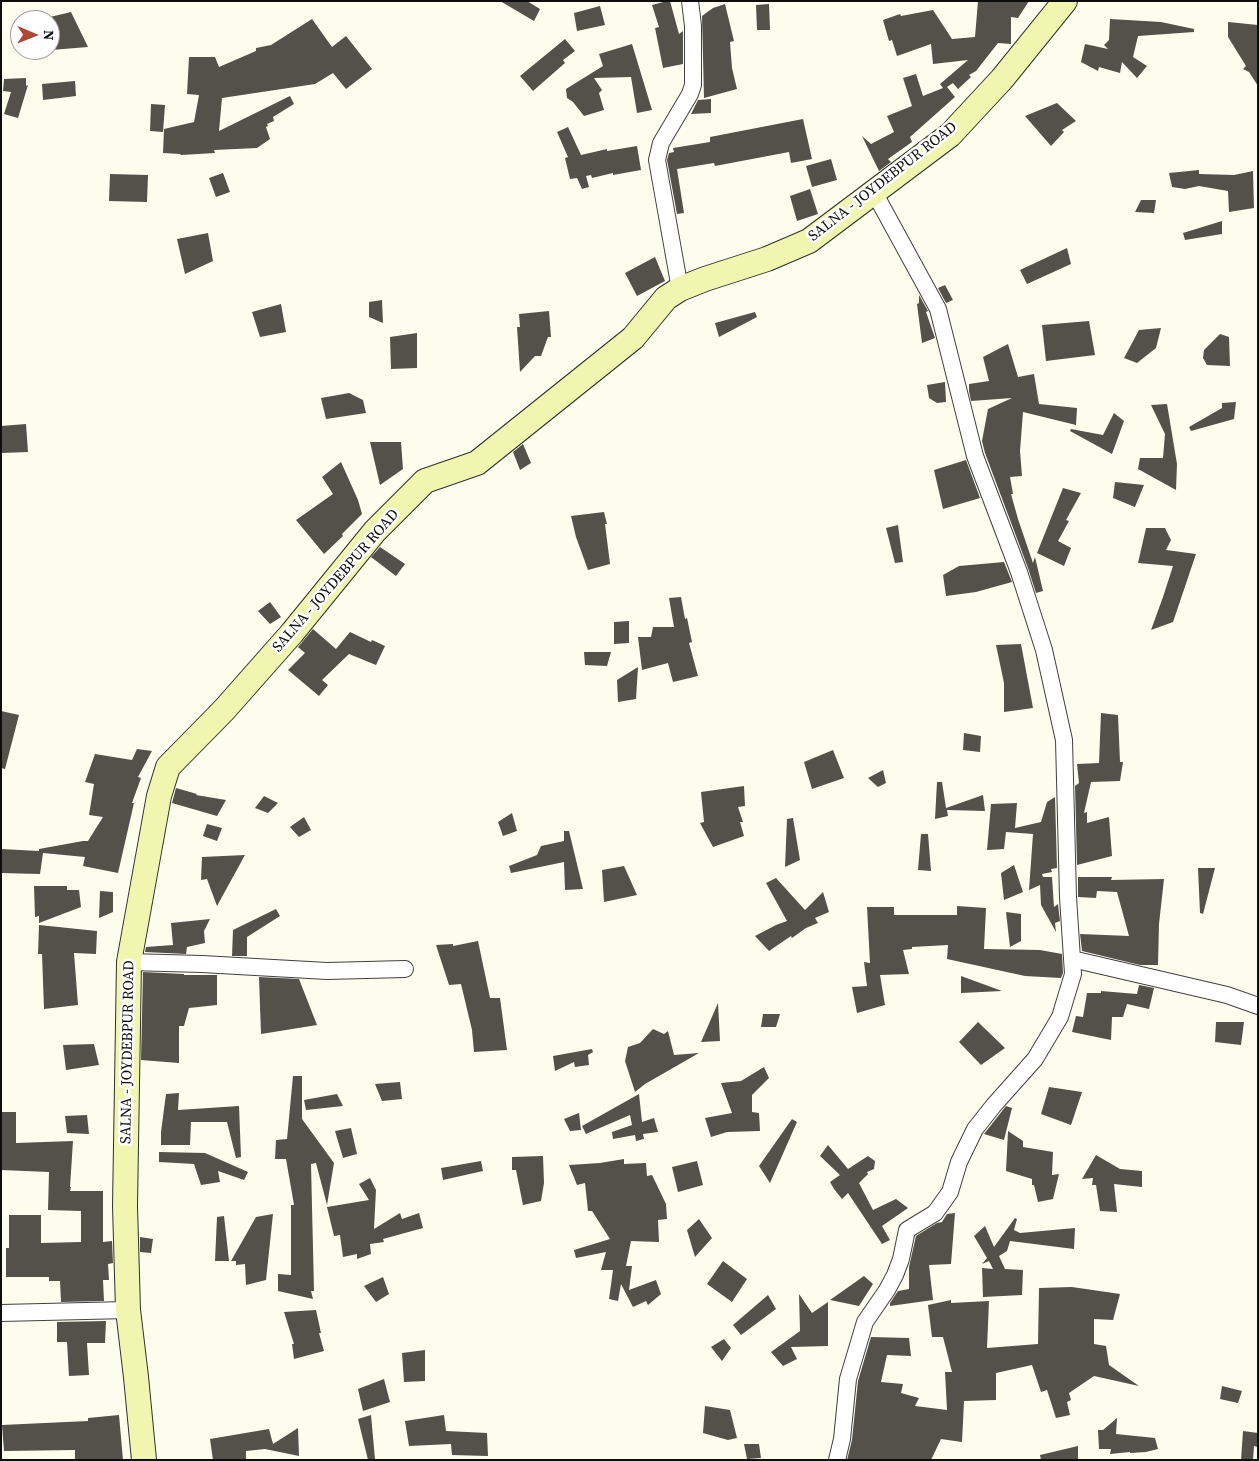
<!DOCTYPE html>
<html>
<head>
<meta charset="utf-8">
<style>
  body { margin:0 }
  #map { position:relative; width:1259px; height:1461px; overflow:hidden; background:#fdfdee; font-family:"Source Serif 4",serif }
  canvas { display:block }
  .frame { position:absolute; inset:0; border:2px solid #0d0d0d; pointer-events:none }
  .north { position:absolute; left:10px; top:10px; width:50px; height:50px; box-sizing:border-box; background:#fff; border:1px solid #9e9e9e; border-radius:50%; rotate:91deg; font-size:14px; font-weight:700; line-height:20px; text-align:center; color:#0d0d0d }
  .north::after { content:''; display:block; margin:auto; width:18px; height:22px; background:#ae4734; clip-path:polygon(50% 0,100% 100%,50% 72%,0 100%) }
</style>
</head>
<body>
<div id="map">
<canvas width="1259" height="1461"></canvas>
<div class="frame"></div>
<div class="north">N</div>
</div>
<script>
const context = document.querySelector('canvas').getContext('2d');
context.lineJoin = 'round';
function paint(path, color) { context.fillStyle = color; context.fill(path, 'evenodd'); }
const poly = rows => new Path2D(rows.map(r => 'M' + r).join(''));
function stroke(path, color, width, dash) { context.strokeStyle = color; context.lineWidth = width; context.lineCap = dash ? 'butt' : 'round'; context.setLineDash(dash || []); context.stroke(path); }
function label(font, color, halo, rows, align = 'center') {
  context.font = font + ' "Source Serif 4",serif'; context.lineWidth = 5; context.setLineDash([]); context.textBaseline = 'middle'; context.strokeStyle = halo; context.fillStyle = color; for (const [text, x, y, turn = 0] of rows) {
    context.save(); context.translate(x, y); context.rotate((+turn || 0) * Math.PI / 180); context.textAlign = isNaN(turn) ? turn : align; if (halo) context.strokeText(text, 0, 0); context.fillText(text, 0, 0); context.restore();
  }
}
const building = poly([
  [500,1,527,1,540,9,534,21],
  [667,1,670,1,679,34,683,31,683,64,663,68,655,28,659,27,652,5],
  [978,1,1029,1,1018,18,1011,17,1011,44,998,43,976,71,969,75,971,77,958,89,953,83,947,87,955,97,910,137,912,142,888,159,891,162,879,171,862,136,871,144,894,132,887,116,912,106,903,78,916,74,923,96,943,88,940,84,968,60,933,64,931,44,897,56,892,40,889,41,883,20,900,14,901,16,933,10,952,39,975,37],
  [725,4,734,41,730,42,732,68,737,89,704,98,702,16,713,8],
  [769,4,770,30,757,30,756,5],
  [600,6,605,25,577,31,574,13],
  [71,12,88,47,51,50,50,17],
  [312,19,332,47,346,36,372,69,346,89,333,73,315,84,222,98,219,131,290,96,294,104,273,117,274,121,267,124,268,126,266,127,270,139,257,148,214,150,215,153,181,155,180,154,163,153,164,129,194,122,199,95,187,94,189,57,215,57,219,67,256,51,256,48,271,45],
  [1110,19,1161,22,1194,29,1194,32,1138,36,1133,57,1147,66,1137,78,1122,62,1120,73,1099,67,1098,71,1081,62,1085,44,1108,49,1104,45,1109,40],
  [1228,22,1258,25,1258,86,1249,72,1243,69,1246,66,1228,37],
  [565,39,575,51,563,60,565,63,533,91,520,76],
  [632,44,652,110,637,113,631,77,594,78,602,90,599,93,604,110,584,116,573,102,567,98,566,89,603,66,599,54],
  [26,78,26,86,28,85,18,118,4,114,11,92,3,91,4,79],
  [75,81,76,96,43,100,42,84],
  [711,99,711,113,691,114,698,100],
  [1057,103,1076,121,1062,130,1064,132,1051,146,1025,116],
  [151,104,165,105,163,132,150,131],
  [803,119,812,159,791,163,789,152,715,166,714,163,677,169,684,213,677,214,667,160,669,153,674,152,673,148,710,142,710,137],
  [568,127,581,155,607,149,607,151,637,146,641,170,613,175,613,173,592,178,591,175,586,176,589,187,582,189,577,178,570,179,565,158,568,157,557,132],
  [831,159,837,180,812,187,806,166],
  [1199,170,1199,174,1234,175,1253,171,1254,208,1229,212,1228,191,1199,186,1185,189,1172,187,1169,173],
  [223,173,230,192,216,197,209,178],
  [110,174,148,175,147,202,109,201],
  [810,189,818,214,797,221,790,196],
  [1141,200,1156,200,1154,213,1135,212],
  [1222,221,1222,234,1185,240,1183,233],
  [208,233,213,261,185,274,177,239],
  [1067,248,1071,264,1027,284,1020,270],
  [655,257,665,281,637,296,625,273],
  [945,285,953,300,946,303,938,288],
  [919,295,928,311,926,312,935,338,922,343,917,304,919,303],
  [382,300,383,323,369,317,369,302],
  [281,304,286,332,260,337,252,312],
  [549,311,551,337,548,337,541,356,535,356,520,372,517,327,520,327,519,314],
  [755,312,757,317,719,337,715,323],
  [1089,321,1095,355,1046,361,1042,325],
  [1161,328,1156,348,1137,363,1124,358,1139,330],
  [417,333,417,368,391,369,390,337],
  [1220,334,1229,337,1230,366,1207,365,1203,358,1204,350],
  [1008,344,1018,377,1034,374,1039,404,1077,408,1076,425,1023,412,1020,451,1022,476,1010,477,1013,494,1011,494,1018,519,1033,563,1035,557,1043,591,1036,593,1028,568,985,453,982,441,988,409,1012,398,971,401,969,391,969,384,989,381,983,357],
  [945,382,946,402,937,403,929,398,927,385],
  [349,393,363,400,366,413,326,419,321,398],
  [1236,402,1234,419,1191,431,1189,427,1222,408,1222,403],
  [1167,404,1177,464,1176,490,1138,469,1140,458,1163,458,1165,434,1151,405],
  [1114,413,1124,421,1112,454,1070,431,1071,429,1103,435],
  [26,424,28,452,1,453,1,426],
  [370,442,401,442,403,469,380,485],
  [523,444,531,463,520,470,513,452],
  [966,460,980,498,943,509,934,470],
  [341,462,358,500,362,514,342,534,343,536,324,554,296,520,333,494,322,477],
  [1115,482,1144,485,1135,507,1113,498],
  [1063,488,1081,493,1066,520,1069,521,1058,541,1071,548,1064,566,1037,553],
  [604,512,607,524,605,524,610,564,588,570,576,537,571,516],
  [898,525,903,562,895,563,886,528],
  [1146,528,1165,528,1171,540,1166,550,1196,554,1173,622,1151,630,1163,597,1173,566,1138,563],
  [380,547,405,564,396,576,371,557],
  [1004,562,1012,582,976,592,946,596,943,575,959,566],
  [681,597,685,619,687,618,692,642,689,643,698,676,673,682,668,663,642,670,638,637,651,637,653,627,674,627,669,598],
  [270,602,281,617,270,624,258,611],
  [629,621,629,643,614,644,614,622],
  [313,629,336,649,350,632,371,642,372,640,385,646,376,665,349,654,322,680,328,685,319,696,288,670,305,653,298,647],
  [1021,644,1033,708,1004,712,1004,683,996,645],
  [584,652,611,652,607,666,585,665],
  [638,667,636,699,618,702,617,680],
  [1,711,19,715,5,769,1,768],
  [1101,713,1118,715,1120,762,1123,762,1120,781,1091,782,1084,813,1087,812,1087,823,1109,817,1112,856,1077,865,1075,786,1079,783,1077,764,1099,763],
  [964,733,981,736,980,752,963,750],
  [137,749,152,751,138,777,141,778,132,803,134,803,118,873,83,866,85,857,43,853,40,874,1,873,1,849,39,851,39,849,83,841,88,841,103,817,89,815,94,784,85,782,95,754,132,760],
  [833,750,844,778,812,789,804,762],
  [883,770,886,783,878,787,868,778],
  [937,782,942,782,946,808,983,795,985,811,947,810,948,816,935,819],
  [744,786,745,806,738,807,743,822,740,822,744,836,713,847,700,823,704,822,701,792],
  [176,788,197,794,196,795,226,800,217,816,172,803],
  [264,796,278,803,268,813,255,808],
  [1055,797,1057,868,1051,869,1052,872,1042,874,1043,877,1052,877,1054,907,1058,904,1060,921,1055,923,1056,932,1041,905,1040,885,1029,890,1033,834,1006,832,1004,849,987,850,991,804,1017,803,1015,828,1041,822,1047,802],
  [512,813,517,831,503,836,498,822],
  [304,817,311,830,299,837,290,827],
  [793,818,800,860,785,867,787,819],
  [207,824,222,828,217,841,203,836],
  [564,831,569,831,583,889,565,890,564,862,511,873,509,866,537,855,541,846,564,841],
  [921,834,928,834,931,871,918,870],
  [245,855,217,906,207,879,201,880,202,857],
  [1014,865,1023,892,1004,900,1001,873],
  [624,866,637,895,604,902,602,870],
  [1198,868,1215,868,1203,914,1200,913],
  [1078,877,1112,877,1111,880,1164,879,1159,924,1158,965,1140,965,1082,951,1080,934,1129,936,1117,892,1097,891,1096,898,1078,897],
  [776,878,805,910,823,892,829,912,815,918,818,923,806,928,792,938,791,936,769,951,755,936,776,925,787,921,766,883],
  [34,886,67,886,67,890,79,890,81,907,39,923,39,916,35,917],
  [100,891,113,892,113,912,99,918],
  [957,906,986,908,984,949,1040,950,1062,954,1063,973,1061,978,1025,976,947,959,948,945,912,947,912,949,903,950,909,974,880,975,885,1005,857,1013,852,987,867,986,864,962,870,963,867,907,894,907,894,915,957,915],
  [276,909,280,916,247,937,247,956,232,956,233,930],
  [1006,912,1021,914,1021,941,1010,947],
  [210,919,204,931,205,943,187,947,186,954,145,952,146,947,173,945,171,923],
  [39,925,97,931,96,954,74,953,78,1005,44,1009,42,954,38,954],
  [478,941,490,998,500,998,507,1050,474,1052,472,1030,461,984,449,985,436,945,453,944,453,946],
  [143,972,184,974,184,975,217,975,217,1005,189,1008,184,1026,179,1026,179,1063,141,1060],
  [961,976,1002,991,961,993],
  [259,977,299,979,317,1025,261,1034],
  [1139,985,1154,988,1149,1009,1127,1004,1123,1017,1112,1017,1111,1040,1072,1032,1076,1016,1083,1017,1087,993,1101,993,1101,991,1137,994],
  [718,1003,720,1041,701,1042],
  [763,1014,780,1014,776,1027,761,1027],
  [978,1022,1005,1048,981,1065,959,1042],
  [1216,1022,1244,1022,1241,1045,1215,1042],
  [653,1029,664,1034,668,1031,674,1055,699,1053,645,1084,635,1092,625,1061,628,1047,640,1043],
  [94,1044,99,1065,66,1070,63,1045],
  [592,1049,593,1052,588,1055,589,1065,575,1067,574,1062,555,1071,553,1056],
  [764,1067,769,1078,752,1095,752,1112,759,1113,760,1131,727,1132,711,1137,705,1118,732,1113,721,1083,741,1081],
  [293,1076,302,1076,302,1119,334,1163,327,1205,316,1163,311,1164,314,1291,311,1291,313,1299,278,1291,278,1274,291,1275,291,1205,294,1205,286,1159,275,1159,276,1140,287,1139],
  [400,1082,402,1099,382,1101,375,1084],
  [1049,1087,1082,1092,1071,1125,1041,1114],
  [179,1093,178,1110,239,1106,241,1157,236,1158,227,1122,191,1122,190,1145,161,1145,161,1132,166,1094],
  [337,1094,343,1106,306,1110,304,1100],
  [639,1094,642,1122,654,1118,658,1132,643,1134,644,1139,636,1141,635,1135,613,1139,612,1132,632,1125,630,1115,586,1134,582,1126],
  [1006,1106,1012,1108,1004,1140,984,1134],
  [1,1112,16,1112,16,1143,73,1141,70,1187,71,1187,70,1191,103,1191,103,1242,112,1241,113,1263,108,1264,109,1280,103,1280,104,1301,61,1302,60,1281,49,1281,49,1277,6,1277,6,1248,9,1248,9,1215,41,1215,41,1243,81,1242,81,1211,48,1210,49,1172,1,1170],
  [579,1113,581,1130,570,1131,564,1119],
  [87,1115,89,1134,67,1133,65,1116],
  [792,1119,797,1122,770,1183,759,1166],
  [351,1128,357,1154,343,1158,335,1131],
  [1008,1131,1023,1141,1023,1147,1053,1152,1052,1175,1059,1174,1053,1199,1038,1202,1034,1185,1032,1185,1032,1179,1006,1171],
  [828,1145,848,1169,868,1156,875,1161,874,1169,867,1172,868,1174,859,1183,873,1210,896,1199,908,1208,882,1226,890,1240,882,1244,848,1193,842,1199,834,1189,837,1187,834,1189,830,1182,840,1175,820,1156],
  [159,1152,205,1153,248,1172,244,1180,218,1171,220,1182,201,1185,194,1164,159,1162],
  [1096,1155,1120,1169,1142,1171,1142,1187,1114,1184,1117,1212,1100,1211,1096,1185,1092,1185,1093,1178,1082,1179],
  [543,1156,544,1183,541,1201,523,1205,516,1170,512,1170,512,1157],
  [624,1159,624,1164,646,1163,647,1176,652,1175,666,1204,667,1219,658,1220,659,1242,631,1241,626,1266,632,1266,629,1290,656,1280,661,1294,648,1305,646,1301,633,1307,621,1284,618,1301,609,1299,613,1270,601,1270,606,1252,576,1258,574,1250,610,1239,592,1211,588,1211,585,1183,577,1185,569,1165,600,1163],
  [481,1161,483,1171,443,1180,441,1168],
  [697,1161,703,1185,678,1192,672,1167],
  [370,1178,376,1190,374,1229,400,1213,402,1219,419,1213,423,1228,383,1239,384,1242,370,1244,371,1254,357,1259,357,1254,343,1257,340,1235,334,1236,327,1207,369,1200,359,1184],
  [955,1213,951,1264,929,1265,933,1300,890,1306,890,1303,898,1291,909,1289,909,1267,916,1236,937,1223,942,1222,947,1214],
  [273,1214,266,1280,246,1285,245,1264,236,1265,236,1261,231,1261,256,1217],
  [224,1216,229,1261,215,1261,217,1217],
  [1015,1218,1017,1219,1014,1230,1020,1233,1075,1228,1074,1249,1010,1241,1007,1251,999,1256,1005,1269,1023,1270,1022,1295,983,1297,982,1268,993,1269,989,1261,982,1264,987,1258,974,1236,985,1226,994,1247],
  [699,1219,712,1238,695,1257,687,1230],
  [140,1237,153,1239,151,1253,140,1252],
  [723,1261,747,1279,732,1302,707,1284],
  [864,1276,873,1284,859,1306,830,1300],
  [383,1277,389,1294,376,1302,364,1286],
  [1072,1287,1120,1294,1113,1320,1094,1319,1094,1344,1106,1346,1109,1365,1139,1386,1094,1376,1069,1393,1071,1400,1067,1402,1070,1415,1056,1418,1047,1390,1041,1392,1032,1365,996,1373,996,1400,964,1401,962,1442,941,1439,931,1460,847,1460,852,1440,858,1381,871,1337,909,1338,911,1356,887,1355,881,1382,903,1384,901,1393,919,1398,915,1406,947,1410,945,1372,952,1372,943,1337,932,1337,928,1305,951,1300,951,1303,989,1301,987,1348,1038,1344,1039,1288],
  [799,1294,812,1313,828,1302,828,1346,791,1347,797,1359,783,1366,771,1352,800,1331],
  [768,1295,776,1309,741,1335,733,1325],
  [316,1310,321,1333,319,1333,324,1351,294,1359,292,1344,294,1344,284,1312],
  [106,1321,105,1343,87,1343,89,1375,69,1376,67,1342,57,1342,57,1322],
  [724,1339,731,1348,722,1361,711,1347],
  [425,1350,425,1381,404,1382,402,1353],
  [384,1379,390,1402,363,1411,358,1389],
  [1222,1386,1242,1391,1238,1403,1220,1399],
  [705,1406,730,1410,737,1438,728,1440,703,1433],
  [119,1415,123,1460,75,1460,75,1450,4,1451,2,1425,88,1421,88,1418],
  [371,1415,375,1459,368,1460,358,1419],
  [444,1415,446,1431,487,1433,488,1456,452,1455,451,1444,409,1446,405,1421],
  [1117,1418,1116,1434,1155,1438,1158,1449,1146,1452,1130,1453,1130,1452,1110,1454,1111,1449,1099,1449,1098,1430,1103,1430],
  [298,1428,299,1456,265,1449,246,1451,246,1460,213,1460,210,1439,269,1429,273,1444],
  [1243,1431,1258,1433,1258,1447,1254,1446,1253,1460,1241,1460],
  [744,1444,759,1444,761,1458,747,1459],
  [1078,1446,1078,1459,1041,1460,1040,1455]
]);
const minor = poly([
  [680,289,657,160,661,143,690,94,693,85,693,26,690,1],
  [1072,959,1227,995,1258,1006],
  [129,962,202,964,327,971,405,969],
  [1,1313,128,1310],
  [837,1460,842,1439,848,1379,865,1322,887,1290,895,1275,901,1259,907,1230,935,1213,950,1192,959,1162,975,1129,994,1105,1035,1059,1060,1017,1073,974,1068,897,1064,740,1044,650,1019,572,975,456,938,309,874,192]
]);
const secondary = poly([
  [144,1460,136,1377,128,1310,125,1206,129,962,159,796,168,767,224,710,292,633,375,531,425,481,477,463,633,338,666,298,680,289,705,279,767,259,809,241,950,135,1002,79,1065,1]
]);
const streetNames = [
  ["SALNA - JOYDEBPUR ROAD",883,182,-38],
  ["SALNA - JOYDEBPUR ROAD",336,581,-49],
  ["SALNA - JOYDEBPUR ROAD",128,1052,-89]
];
paint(building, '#54504a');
stroke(minor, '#404040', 18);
stroke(secondary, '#2f2f2f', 26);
stroke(minor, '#fff', 16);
stroke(secondary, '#f0f6b0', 24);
label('15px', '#0d0d0d', '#fff', streetNames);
</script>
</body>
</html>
